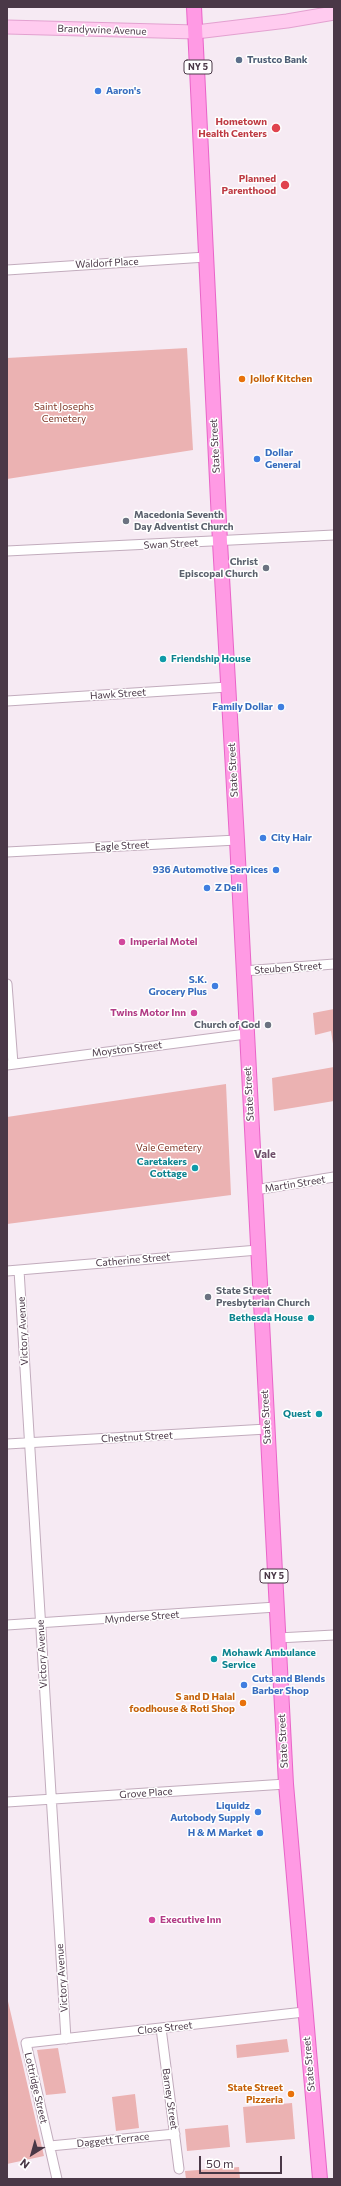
<!DOCTYPE html>
<html>
<head>
<meta charset="utf-8">
<style>
  body { margin:0 }
  #map { position:relative; width:341px; height:2186px; overflow:hidden; background:#f6eaf3; font-family:Commissioner,sans-serif }
  canvas { display:block }
  .frame { position:absolute; inset:0; border:8px solid #4a3847; pointer-events:none }
  .north { position:absolute; left:12px; top:2134px; width:40px; height:40px; -webkit-text-stroke:3px #fff; paint-order:stroke; rotate:217deg; font-size:11px; font-weight:700; line-height:16px; text-align:center; color:#4a3847 }
  .north::after { content:''; display:block; margin:auto; width:14px; height:18px; background:#4a3847; clip-path:polygon(50% 0,100% 100%,50% 72%,0 100%) }
  .scale { position:absolute; left:199px; top:2156px; width:83px; height:18px; box-sizing:border-box; border:2px solid #4a3847; border-top:0; padding-left:5px; font-size:12px; line-height:14px; white-space:nowrap; color:#4a3847; -webkit-text-stroke:3px #fff; paint-order:stroke }
</style>
</head>
<body>
<div id="map">
<canvas width="341" height="2186"></canvas>
<div class="frame"></div>
<div class="north">N</div>
<div class="scale">50 m</div>
</div>
<script>
const context = document.querySelector('canvas').getContext('2d');
context.lineJoin = 'round';
function paint(path, color) { context.fillStyle = color; context.fill(path, 'evenodd'); }
const poly = rows => new Path2D(rows.map(r => 'M' + r).join(''));
function stroke(path, color, width, dash) { context.strokeStyle = color; context.lineWidth = width; context.lineCap = dash ? 'butt' : 'round'; context.setLineDash(dash || []); context.stroke(path); }
function label(font, color, halo, rows, align = 'center') {
  context.font = font + ' Commissioner,sans-serif'; context.lineWidth = 3; context.setLineDash([]); context.textBaseline = 'middle'; context.strokeStyle = halo; context.fillStyle = color; for (const [text, x, y, turn = 0] of rows) {
    context.save(); context.translate(x, y); context.rotate((+turn || 0) * Math.PI / 180); context.textAlign = isNaN(turn) ? turn : align; if (halo) context.strokeText(text, 0, 0); context.fillText(text, 0, 0); context.restore();
  }
}
const green = poly([
  [187,348,193,450,7,479,7,358],
  [334,1009,334,1050,331,1031,315,1035,313,1013],
  [334,1067,334,1101,274,1111,272,1078],
  [226,1084,231,1195,7,1224,7,1117],
  [7,1997,44,2156,7,2164],
  [287,2039,289,2052,237,2058,236,2045],
  [58,2048,66,2093,46,2095,37,2050],
  [135,2094,139,2128,116,2131,112,2097],
  [292,2103,295,2139,246,2143,243,2107],
  [228,2125,230,2147,187,2151,185,2129],
  [239,2167,240,2179,186,2179,185,2171]
]);
const street = poly([
  [7,270,206,257],
  [7,551,334,535],
  [7,701,228,687],
  [7,852,237,840],
  [243,971,334,964],
  [7,984,13,1064],
  [7,1065,246,1034],
  [255,1190,334,1177],
  [19,1270,66,2039],
  [7,1271,258,1250],
  [7,1444,267,1429],
  [7,1625,276,1607],
  [278,1638,334,1635],
  [7,1802,286,1784],
  [161,2028,179,2169],
  [50,2146,175,2134],
  [57,2179,26,2043,304,2012]
]);
const secondary = poly([
  [7,27,196,32,287,21,334,13]
]);
const primary = poly([
  [194,7,220,542,237,840,286,1784,320,2179]
]);
const markers = [
  [239,60,4,"#5c6f8a"],
  [98,91,4,"#3f7fe0"],
  [276,128,5,"#e0444e"],
  [285,185,5,"#e0444e"],
  [242,379,4,"#e8710a"],
  [257,459,4,"#3f7fe0"],
  [126,521,4,"#6b7280"],
  [266,568,4,"#6b7280"],
  [163,659,4,"#0f9aa8"],
  [281,707,4,"#3f7fe0"],
  [263,838,4,"#3f7fe0"],
  [276,870,4,"#3f7fe0"],
  [207,888,4,"#3f7fe0"],
  [122,942,4,"#d1479c"],
  [215,986,4,"#3f7fe0"],
  [194,1013,4,"#d1479c"],
  [268,1025,4,"#6b7280"],
  [195,1168,4,"#0f9aa8"],
  [208,1297,4,"#6b7280"],
  [311,1318,4,"#0f9aa8"],
  [319,1414,4,"#0f9aa8"],
  [214,1659,4,"#0f9aa8"],
  [244,1685,4,"#3f7fe0"],
  [243,1703,4,"#e8710a"],
  [258,1812,4,"#3f7fe0"],
  [260,1833,4,"#3f7fe0"],
  [152,1920,4,"#d1479c"],
  [291,2094,4,"#e8710a"]
];
const shields = [
  [198,67,28],
  [274,1576,28]
];
const shieldNames = [
  ["NY 5",198,67],
  ["NY 5",274,1576]
];
const streetNames = [
  ["Brandywine Avenue",102,30,2],
  ["Waldorf Place",107,263,-3],
  ["State Street",215,446,-93],
  ["Swan Street",171,544,-3],
  ["Hawk Street",118,694,-4],
  ["State Street",233,770,-93],
  ["Eagle Street",122,846,-3],
  ["Steuben Street",288,968,-4],
  ["Moyston Street",127,1049,-7],
  ["State Street",249,1094,-93],
  ["Martin Street",295,1184,-9],
  ["Catherine Street",133,1260,-5],
  ["Victory Avenue",23,1331,-93],
  ["State Street",266,1417,-93],
  ["Chestnut Street",137,1437,-3],
  ["Mynderse Street",142,1617,-4],
  ["Victory Avenue",42,1654,-93],
  ["State Street",283,1741,-93],
  ["Grove Place",146,1793,-4],
  ["Victory Avenue",62,1978,-94],
  ["Close Street",165,2028,-6],
  ["State Street",309,2064,-95],
  ["Lottridge Street",36,2088,77],
  ["Barney Street",170,2099,82],
  ["Daggett Terrace",113,2140,-6]
];
const serviceNames = [
  ["Trustco Bank",247,60]
];
const shopNames = [
  ["Aaron's",106,91],
  ["Dollar",265,453],
  ["General",265,465],
  ["Family Dollar",273,707,"right"],
  ["City Hair",271,838],
  ["936 Automotive Services",268,870,"right"],
  ["Z Deli",215,888],
  ["S.K.",207,980,"right"],
  ["Grocery Plus",207,992,"right"],
  ["Cuts and Blends",252,1679],
  ["Barber Shop",252,1691],
  ["Liquidz",250,1806,"right"],
  ["Autobody Supply",250,1818,"right"],
  ["H & M Market",252,1833,"right"]
];
const healthNames = [
  ["Hometown",267,122],
  ["Health Centers",267,134],
  ["Planned",276,179],
  ["Parenthood",276,191]
];
const foodNames = [
  ["Jollof Kitchen",250,379,"left"],
  ["S and D Halal",235,1697],
  ["foodhouse & Roti Shop",235,1709],
  ["State Street",283,2088],
  ["Pizzeria",283,2100]
];
const parkNames = [
  ["Saint Josephs",64,407],
  ["Cemetery",64,419],
  ["Vale Cemetery",169,1148]
];
const worshipNames = [
  ["Macedonia Seventh",134,515],
  ["Day Adventist Church",134,527],
  ["Christ",258,562,"right"],
  ["Episcopal Church",258,574,"right"],
  ["Church of God",260,1025,"right"],
  ["State Street",216,1291],
  ["Presbyterian Church",216,1303]
];
const cultureNames = [
  ["Friendship House",171,659,"left"],
  ["Caretakers",187,1162],
  ["Cottage",187,1174],
  ["Bethesda House",303,1318],
  ["Quest",311,1414],
  ["Mohawk Ambulance",222,1653,"left"],
  ["Service",222,1665,"left"]
];
const hotelNames = [
  ["Imperial Motel",130,942],
  ["Twins Motor Inn",186,1013,"right"],
  ["Executive Inn",160,1920]
];
const neighbourhoodNames = [
  ["Vale",265,1154]
];
paint(green, '#ebb2b2');
stroke(street, '#c2acbd', 11);
stroke(secondary, '#e3a1d0', 15);
stroke(primary, '#e965c8', 16);
stroke(street, '#fff', 9);
stroke(secondary, '#ffcbef', 13);
stroke(primary, '#ff9ae4', 14);
for (const [x, y, r, color] of markers) { const dot = new Path2D(); dot.arc(x, y, r, 0, 2 * Math.PI); context.fillStyle = color; context.fill(dot); stroke(dot, '#fff', 1.5); }
for (const [x, y, w] of shields) { const box = new Path2D(); box.roundRect(x - w / 2, y - 7, w, 14, 3); context.fillStyle = '#fff'; context.fill(box); stroke(box, '#4a3847', 1); }
label('bold 9px', '#4a3847', null, shieldNames);
label('10px', '#4a3847', '#fff', streetNames);
label('bold 10px', '#4e5e75', '#fff', serviceNames, 'left');
label('bold 10px', '#366cbe', '#fff', shopNames, 'left');
label('bold 10px', '#be3a42', '#fff', healthNames, 'right');
label('bold 10px', '#c56008', '#fff', foodNames, 'right');
label('10px', '#803727', '#fff', parkNames);
label('bold 10px', '#5b616d', '#fff', worshipNames, 'left');
label('bold 10px', '#0d838f', '#fff', cultureNames, 'right');
label('bold 10px', '#b23c85', '#fff', hotelNames, 'left');
label('bold 11px', '#6e4e69', '#fff', neighbourhoodNames);
</script>
</body>
</html>
